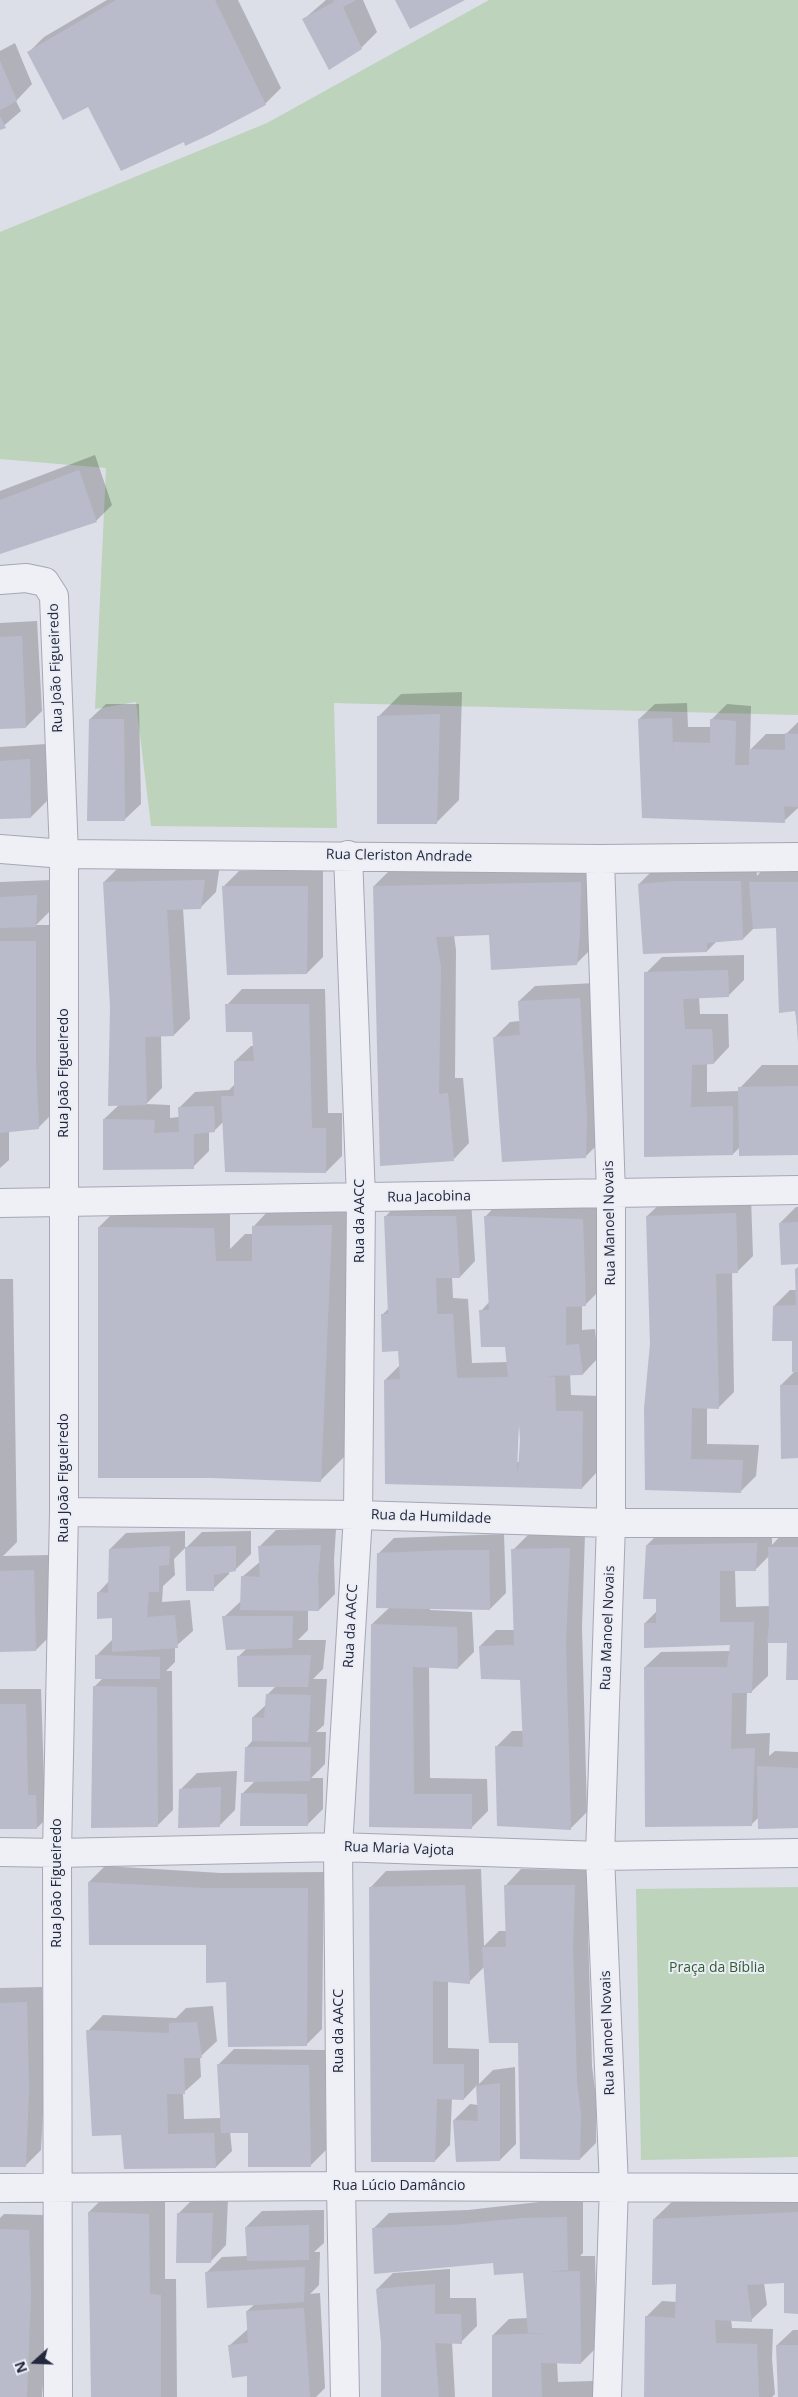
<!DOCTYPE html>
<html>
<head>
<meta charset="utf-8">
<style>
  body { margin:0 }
  #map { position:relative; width:798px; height:2397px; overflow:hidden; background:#dcdee8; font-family:"Open Sans",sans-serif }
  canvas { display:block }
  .north { position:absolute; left:10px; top:2337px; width:50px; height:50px; -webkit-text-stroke:4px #ebedf5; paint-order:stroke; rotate:250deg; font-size:14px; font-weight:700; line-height:20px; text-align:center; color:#24283f }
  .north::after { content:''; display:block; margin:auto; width:18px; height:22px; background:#24283f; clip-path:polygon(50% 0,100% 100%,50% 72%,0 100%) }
</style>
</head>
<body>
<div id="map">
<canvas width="798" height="2397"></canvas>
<div class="north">N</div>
</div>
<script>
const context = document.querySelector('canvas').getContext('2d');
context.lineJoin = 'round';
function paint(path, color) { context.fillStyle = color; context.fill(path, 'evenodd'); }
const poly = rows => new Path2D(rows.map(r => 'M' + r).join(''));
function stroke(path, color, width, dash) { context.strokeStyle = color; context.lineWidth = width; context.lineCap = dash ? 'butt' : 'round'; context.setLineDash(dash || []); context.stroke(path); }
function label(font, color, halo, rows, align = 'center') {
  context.font = font + ' "Open Sans",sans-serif'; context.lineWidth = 4; context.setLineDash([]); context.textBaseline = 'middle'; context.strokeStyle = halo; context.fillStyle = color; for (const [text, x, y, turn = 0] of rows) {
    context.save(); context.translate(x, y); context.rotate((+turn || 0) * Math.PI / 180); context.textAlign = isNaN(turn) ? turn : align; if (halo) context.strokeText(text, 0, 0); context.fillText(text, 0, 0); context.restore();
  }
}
const green = poly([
  [489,0,798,0,798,715,334,703,337,828,151,826,136,702,95,709,106,468,0,459,0,232,267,123],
  [798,1887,798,2157,641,2160,636,1889]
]);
const shadow = poly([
  [107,0,238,0,281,88,265,104,184,141,89,105,28,53,44,37],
  [326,0,363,0,377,32,361,48,304,19],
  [15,43,32,84,16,101,21,111,0,129,0,51],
  [95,455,112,505,97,520,0,552,0,491],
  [37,621,42,711,26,727,0,728,0,623],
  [462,692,459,800,436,823,378,717,401,694],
  [687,703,688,727,711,727,711,720,727,704,751,706,750,750,766,734,786,734,798,722,798,808,784,821,644,817,639,719,655,704],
  [106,704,139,704,141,804,125,819,90,719],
  [46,744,47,801,31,817,0,818,0,747],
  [220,864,216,892,200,908,183,908,190,1019,174,1035,161,1035,162,1088,146,1104,170,1105,170,1118,179,1117,179,1108,195,1092,229,1090,235,1084,235,1061,251,1046,254,1046,254,1030,227,1005,242,989,325,989,328,1113,342,1113,342,1156,326,1172,224,1121,214,1131,209,1131,209,1151,193,1167,104,1119,119,1105,104,882,120,866],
  [756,865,757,876,766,866,798,865,798,1042,796,1009,777,927,754,928,743,939,717,941,707,951,639,884,655,868],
  [596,867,592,948,576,964,491,934,454,935,456,950,455,1078,463,1078,469,1143,454,1159,374,886,390,870],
  [323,870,323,957,307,973,224,886,239,871],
  [52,880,51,910,36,925,51,925,54,1112,38,1128,9,1131,9,1160,0,1168,0,882],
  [744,955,744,980,728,996,699,997,700,1014,728,1014,729,1047,714,1063,707,1063,707,1092,740,1091,740,1088,762,1065,798,1065,798,1153,740,1147,733,1154,645,1156,646,973,662,957],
  [596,983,601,1141,585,1157,495,1037,510,1022,520,1021,519,1001,535,986],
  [751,1198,753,1256,737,1272,732,1272,734,1392,719,1407,707,1407,707,1444,759,1445,756,1476,740,1492,647,1489,652,1344,647,1216,663,1201],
  [401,1200,471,1201,475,1261,460,1277,452,1277,453,1298,468,1299,472,1363,508,1362,507,1346,481,1311,490,1301,486,1216,501,1200,599,1204,601,1289,585,1305,582,1305,582,1330,595,1329,598,1358,583,1374,570,1374,571,1395,599,1396,597,1472,582,1488,386,1483,385,1380,400,1365,399,1350,382,1315,389,1308,386,1216],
  [519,1422,521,1442,520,1462,516,1462],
  [796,1207,798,1207,798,1262,780,1223],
  [347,1209,348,1453,321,1480,99,1227,115,1211,230,1212,230,1249,245,1234,254,1234,254,1226,269,1210],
  [798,1267,798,1456,781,1385,795,1371,793,1339,774,1306,790,1290,797,1290,796,1269],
  [0,1279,13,1279,17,1542,3,1556,50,1555,52,1634,36,1650,0,1651],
  [772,1528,772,1545,785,1531,798,1531,798,1679,788,1642,768,1642,768,1676,752,1691,747,1692,746,1734,770,1733,769,1756,775,1751,798,1752,798,1826,759,1817,751,1825,645,1667,661,1652,730,1651,731,1644,645,1623,657,1611,658,1597,647,1545,663,1529],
  [769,1556,770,1606,736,1607,735,1570,756,1569],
  [336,1529,334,1560,335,1594,319,1610,308,1609,308,1630,298,1640,326,1640,323,1669,313,1679,327,1679,324,1725,316,1732,326,1732,325,1764,311,1778,323,1778,323,1809,307,1825,243,1793,255,1781,246,1748,253,1740,253,1717,267,1704,267,1695,276,1686,238,1657,247,1648,224,1617,241,1601,242,1577,261,1561,260,1546,276,1530],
  [185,1531,185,1548,174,1559,175,1575,163,1586,162,1602,190,1600,193,1631,175,1647,175,1662,166,1671,172,1671,173,1810,157,1826,94,1687,103,1678,96,1656,113,1639,113,1617,98,1593,109,1581,110,1549,126,1533],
  [251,1531,251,1554,235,1570,229,1571,229,1574,213,1589,186,1548,202,1532],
  [585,1533,582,1627,587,1812,571,1828,498,1825,496,1747,512,1731,524,1731,521,1679,480,1646,496,1630,515,1630,513,1550,529,1534],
  [504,1534,506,1593,490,1609,430,1608,430,1610,472,1612,474,1652,458,1668,429,1666,430,1778,487,1779,488,1811,472,1827,370,1825,372,1624,390,1607,378,1554,394,1538],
  [0,1689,41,1689,44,1780,52,1780,53,1812,37,1828,0,1828],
  [237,1771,235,1810,219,1826,181,1789,197,1773],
  [105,1866,221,1873,324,1872,322,2029,306,2045,227,1981,207,1944,89,1882],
  [481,1869,484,1946,499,1931,507,1931,506,1885,521,1869,590,1870,588,1930,592,2066,596,2097,596,2143,580,2159,519,2041,484,1967,469,1982,448,1981,448,2048,479,2049,479,2084,493,2070,515,2067,516,2144,500,2160,454,2120,470,2104,478,2105,477,2085,464,2099,452,2098,450,2145,435,2161,371,1887,386,1871],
  [42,1987,45,2072,41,2150,25,2166,0,2166,0,1988],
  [213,2006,217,2041,200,2057,201,2077,183,2093,184,2119,221,2118,218,2065,234,2049,325,2050,326,2150,310,2166,249,2132,230,2132,232,2151,216,2167,122,2134,88,2031,103,2015,176,2018,186,2008],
  [105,2196,165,2199,165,2279,176,2279,177,2397,92,2397,89,2212],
  [726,2196,726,2202,798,2198,798,2312,785,2282,764,2283,767,2305,751,2320,731,2319,732,2328,773,2329,772,2359,775,2394,772,2397,645,2397,646,2317,662,2301,677,2302,677,2284,654,2219,677,2197],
  [194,2198,228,2198,226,2245,211,2261,178,2214],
  [539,2202,583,2202,583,2253,580,2256,595,2256,597,2347,581,2363,557,2362,558,2382,593,2381,593,2397,492,2397,493,2335,509,2319,528,2318,525,2272,495,2261,373,2229,389,2213,468,2210],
  [324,2210,324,2243,314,2252,320,2252,319,2285,310,2294,320,2293,325,2388,316,2397,248,2397,249,2375,230,2345,248,2329,247,2311,255,2304,206,2273,222,2257,248,2256,246,2227,262,2211],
  [4,2214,44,2215,46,2342,42,2397,0,2397,0,2218],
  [450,2269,450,2298,476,2298,477,2326,461,2342,452,2342,455,2397,383,2397,382,2343,377,2289,393,2273],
  [793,2330,798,2330,798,2397,780,2397,777,2345]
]);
const building = poly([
  [116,0,215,0,266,105,211,134,185,146,184,142,121,171,88,107,63,120,27,52],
  [333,0,356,0,343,7,362,49,329,70,302,19,334,2],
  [395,0,465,0,410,29],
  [0,61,17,101,0,110],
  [0,116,6,128,0,130],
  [79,470,97,522,0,554,0,500],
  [22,636,26,728,0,729,0,637],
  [440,714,437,824,377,824,377,716],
  [672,718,673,754,673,742,710,743,710,719,736,721,735,765,749,765,749,749,785,750,785,733,798,734,798,807,784,806,785,823,642,818,638,719],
  [89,719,124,719,125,821,87,821],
  [30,759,31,818,0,819,0,761],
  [205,880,201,909,167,910,174,1036,145,1037,147,1105,108,1106,110,1007,103,882],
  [674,881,741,881,743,940,707,943,707,952,643,954,638,884],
  [581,882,580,933,577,965,491,970,489,935,436,937,441,967,439,1094,448,1093,454,1161,380,1166,373,886],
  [749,882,798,882,798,1034,795,1011,779,1013,776,928,753,929],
  [222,886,308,886,307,974,227,975],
  [37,895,36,927,0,928,0,897],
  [0,941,36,941,36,1065,39,1129,0,1133],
  [728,970,729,997,683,999,685,1029,712,1029,714,1064,692,1065,691,1107,733,1106,733,1155,644,1157,644,972],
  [580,998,587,1117,586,1158,502,1162,493,1037,520,1035,518,1001],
  [225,1004,309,1004,312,1128,326,1128,326,1173,225,1172,221,1096,234,1096,234,1061,254,1061,252,1032,226,1032],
  [798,1086,798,1155,739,1156,738,1087],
  [214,1106,215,1132,194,1134,194,1169,103,1170,103,1119,155,1120,154,1133,179,1132,178,1107],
  [736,1213,738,1273,716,1274,719,1409,692,1408,691,1459,743,1460,741,1493,645,1490,644,1408,650,1344,646,1216],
  [384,1216,456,1216,460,1278,436,1278,437,1314,453,1314,457,1378,508,1377,505,1347,481,1347,479,1310,489,1310,484,1216,583,1219,586,1306,566,1307,566,1345,579,1344,583,1375,545,1376,555,1377,556,1411,583,1411,582,1489,385,1484,384,1380,400,1379,398,1351,382,1352,381,1314,388,1314],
  [519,1420,520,1441,518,1471,517,1471],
  [798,1222,798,1264,781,1265,779,1223],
  [332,1225,321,1482,211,1478,98,1478,98,1227,214,1228,216,1261,252,1261,252,1226],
  [798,1268,798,1372,792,1372,792,1341,772,1341,773,1306,796,1305,795,1269],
  [780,1385,798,1385,798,1458,781,1459],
  [757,1543,756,1571,720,1571,720,1622,754,1622,752,1693,732,1693,731,1749,755,1748,752,1826,645,1827,644,1667,727,1667,730,1645,644,1648,644,1623,656,1623,656,1599,643,1599,646,1545],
  [321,1545,318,1577,319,1611,240,1610,241,1576,260,1577,258,1546],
  [170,1546,169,1565,159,1566,159,1592,149,1592,147,1617,175,1615,178,1648,112,1652,112,1618,97,1619,97,1592,108,1593,109,1549],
  [236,1546,236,1571,214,1575,214,1591,186,1591,185,1547],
  [768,1547,798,1547,798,1680,786,1680,787,1643,767,1643,769,1624],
  [570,1548,566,1643,571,1830,497,1826,495,1746,523,1747,520,1680,481,1679,479,1646,514,1645,511,1549],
  [452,1550,489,1550,490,1610,376,1608,377,1553],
  [34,1570,36,1651,0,1652,0,1571],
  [222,1616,293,1616,292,1648,226,1650],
  [371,1624,457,1627,458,1669,413,1667,414,1794,472,1794,472,1829,369,1827],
  [95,1655,160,1657,160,1679,95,1679],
  [311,1655,308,1687,238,1687,237,1656],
  [93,1686,157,1687,158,1827,91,1828],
  [266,1694,311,1695,308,1742,252,1741,252,1717,264,1718],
  [0,1704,26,1704,28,1795,36,1795,37,1829,0,1829],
  [245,1747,311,1747,310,1781,244,1782],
  [757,1766,798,1768,798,1828,758,1829],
  [221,1787,220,1827,178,1828,179,1789],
  [241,1793,307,1794,308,1826,240,1826],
  [88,1882,204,1888,308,1888,307,2046,228,2047,226,1982,206,1983,206,1945,89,1945],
  [465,1885,470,1984,433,1981,433,2064,464,2064,464,2100,437,2099,435,2162,371,2162,369,1887],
  [504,1885,575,1885,573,1947,577,2082,581,2114,580,2160,520,2159,518,2043,489,2043,482,1947,506,1947],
  [27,2002,29,2089,26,2167,0,2167,0,2003],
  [197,2022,202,2058,184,2058,185,2094,167,2094,168,2134,214,2133,216,2168,124,2169,121,2135,92,2136,86,2030,169,2033,169,2023],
  [217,2064,309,2065,311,2167,248,2167,248,2133,221,2133],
  [500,2083,500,2161,456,2162,453,2120,478,2121,476,2086],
  [88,2212,149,2214,150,2294,161,2295,161,2397,91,2397],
  [798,2212,798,2314,784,2313,784,2283,747,2285,752,2322,715,2320,716,2343,757,2344,759,2397,644,2397,645,2316,675,2318,676,2284,652,2285,653,2219],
  [177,2213,213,2213,211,2263,176,2263],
  [567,2217,568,2270,545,2272,580,2271,581,2364,541,2363,542,2397,492,2397,492,2335,551,2333,528,2333,523,2273,494,2275,493,2263,374,2274,372,2228,452,2225,522,2218],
  [309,2225,309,2260,247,2261,245,2227],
  [0,2229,29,2230,31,2293,27,2397,0,2397],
  [305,2267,304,2302,207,2308,205,2272],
  [435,2284,435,2314,461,2314,462,2344,435,2343,439,2397,381,2397,381,2343,376,2289],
  [304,2308,310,2397,247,2397,247,2376,232,2378,228,2345,248,2343,246,2311],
  [776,2345,798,2345,798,2397,778,2397]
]);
const street = poly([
  [0,580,26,578,45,582,54,596,64,854,64,1512,57,1853,58,2397],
  [0,849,64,854,600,859,798,857],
  [600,859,611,1195,611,1523,600,1856,614,2186,607,2397],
  [0,1203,798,1190],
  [64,1512,358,1515,611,1523,798,1523],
  [0,1852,57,1853,338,1847,600,1856,798,1853],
  [0,2188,341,2186,798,2188],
  [345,2397,341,2186,338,1847,358,1515,361,1198,348,855]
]);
const streetNames = [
  ["Rua João Figueiredo",56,668,-92],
  ["Rua Cleriston Andrade",399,856,1],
  ["Rua João Figueiredo",64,1073,-90],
  ["Rua Jacobina",429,1197,-1],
  ["Rua da AACC",360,1221,-90],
  ["Rua Manoel Novais",610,1223,-91],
  ["Rua João Figueiredo",64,1478,-90],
  ["Rua da Humildade",431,1517,2],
  ["Rua da AACC",351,1626,-87],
  ["Rua Manoel Novais",608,1628,-88],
  ["Rua Maria Vajota",399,1849,2],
  ["Rua João Figueiredo",57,1883,-90],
  ["Rua da AACC",339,2031,-90],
  ["Rua Manoel Novais",608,2033,-92],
  ["Rua Lúcio Damâncio",399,2186]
];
const parkNames = [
  ["Praça da Bíblia",717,1968]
];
paint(green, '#bdd3bc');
paint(shadow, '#0003');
paint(building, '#b9bbcb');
stroke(street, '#a5a7b5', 30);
stroke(street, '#eff0f6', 28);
label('14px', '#24283f', '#ebedf5', streetNames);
label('14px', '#305c33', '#ebedf5', parkNames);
</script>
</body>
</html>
